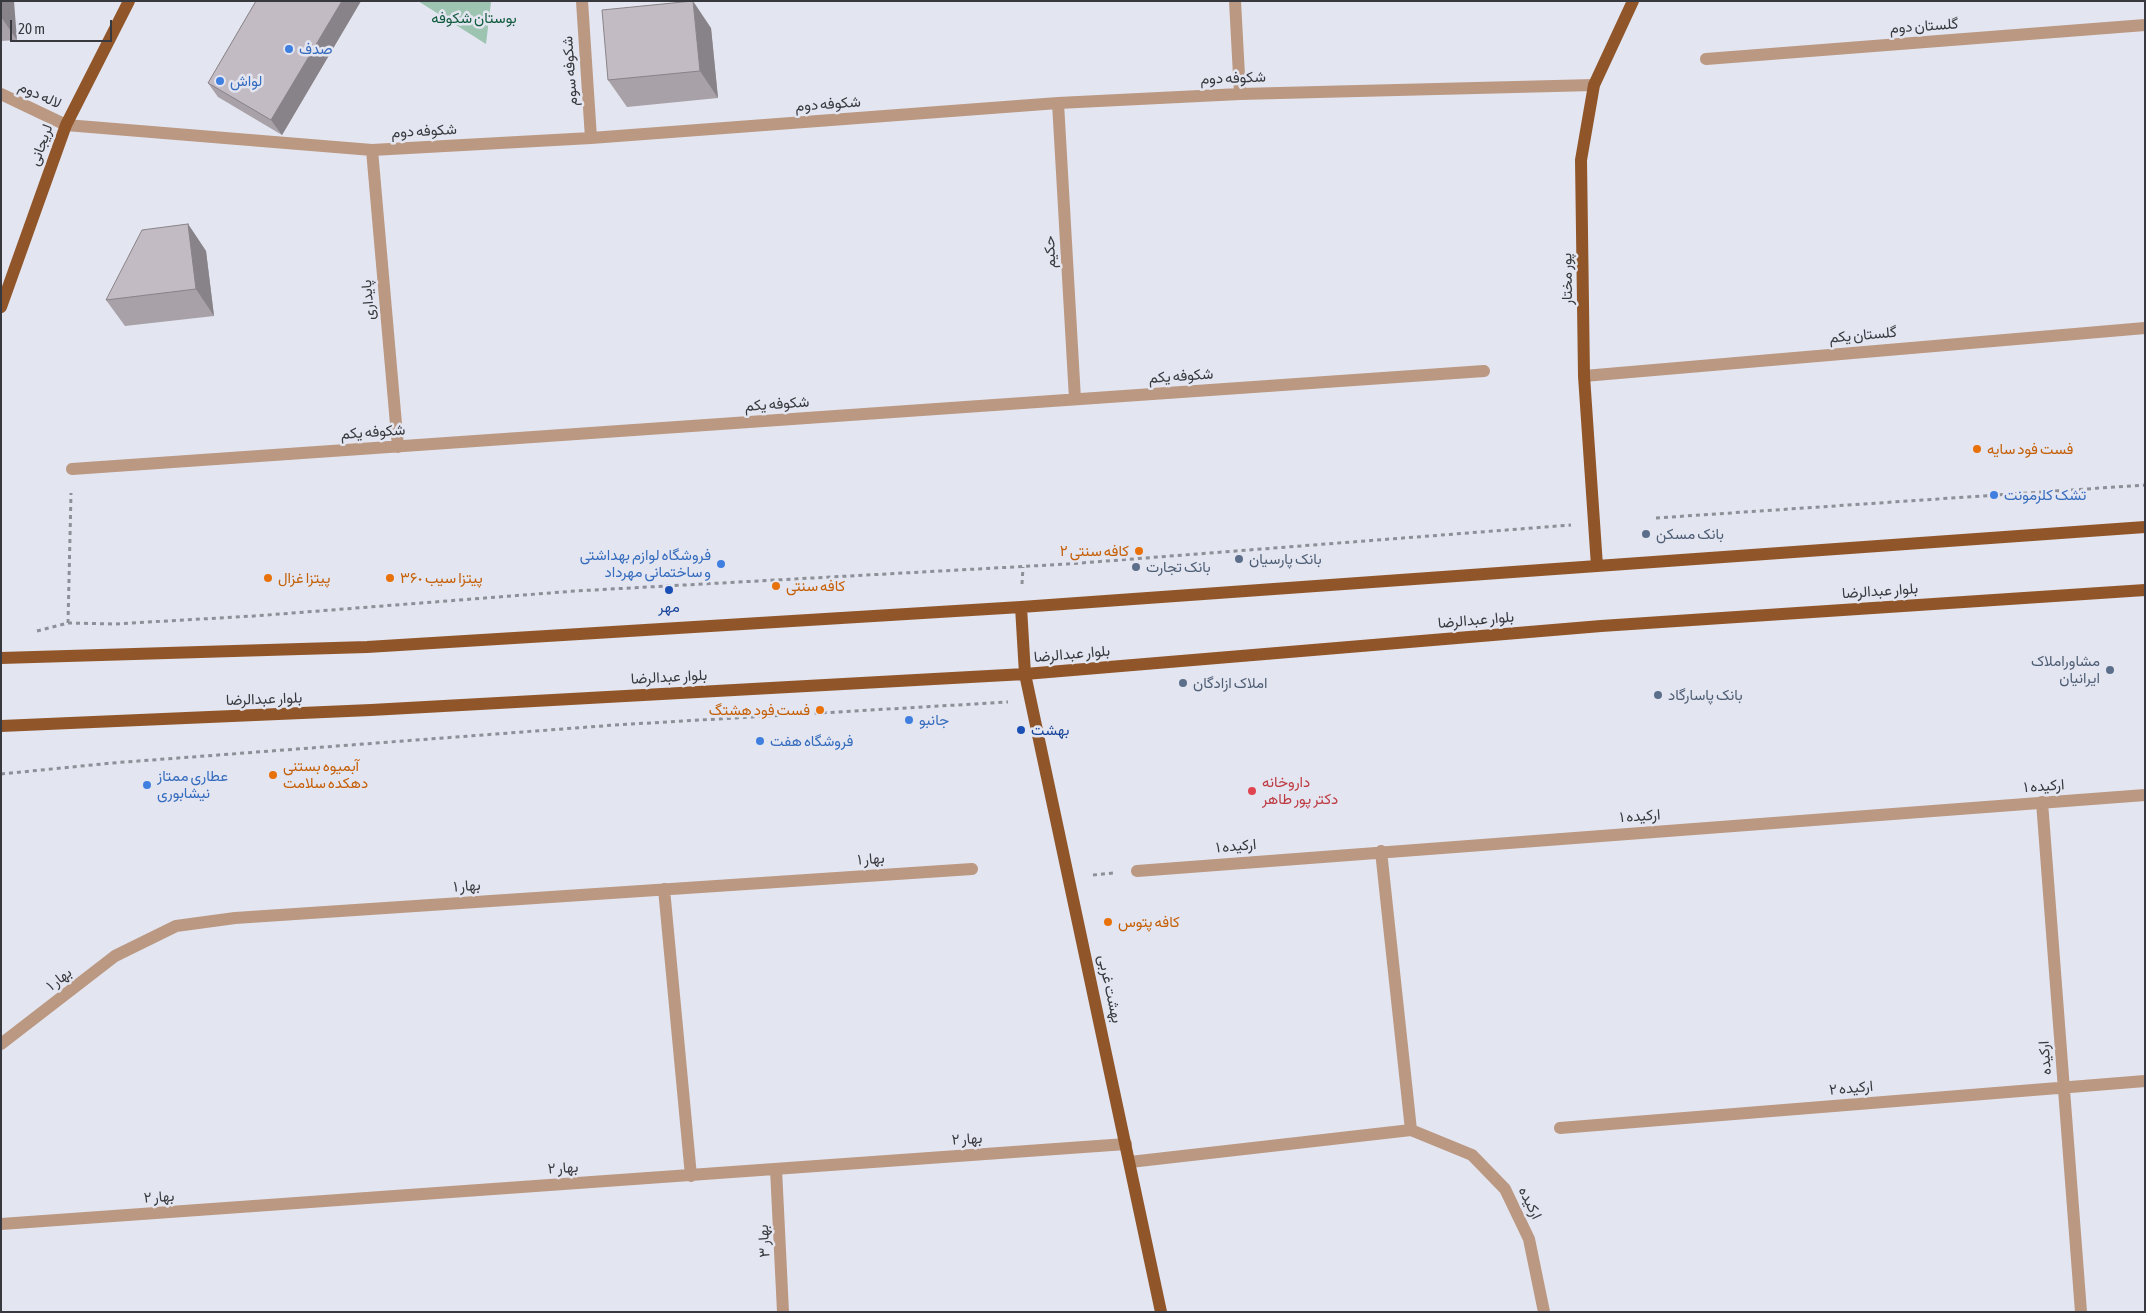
<!DOCTYPE html>
<html>
<head>
<meta charset="utf-8">
<style>
  body { margin:0 }
  #map { position:relative; width:2146px; height:1313px; overflow:hidden; background:#e3e5f0; font-family:"Asap Condensed",sans-serif }
  canvas { display:block }
  .frame { position:absolute; inset:0; border:2px solid #38393e; pointer-events:none }
  .scale { position:absolute; left:10px; top:20px; width:102px; height:22px; box-sizing:border-box; border:2px solid #38393e; border-top:0; padding-left:6px; font-size:15px; line-height:18px; white-space:nowrap; color:#38393e; -webkit-text-stroke:4px #e3e5f0; paint-order:stroke }
</style>
</head>
<body>
<div id="map">
<canvas width="2146" height="1313"></canvas>
<div class="frame"></div>
<div class="scale">20 m</div>
</div>
<script>
const context = document.querySelector('canvas').getContext('2d');
context.lineJoin = 'round';
function paint(path, color) { context.fillStyle = color; context.fill(path, 'evenodd'); }
const poly = rows => new Path2D(rows.map(r => 'M' + r).join(''));
function stroke(path, color, width, dash) { context.strokeStyle = color; context.lineWidth = width; context.lineCap = dash ? 'butt' : 'round'; context.setLineDash(dash || []); context.stroke(path); }
function label(font, color, halo, rows, align = 'center') {
  context.font = font + ' "Asap Condensed",Vazirmatn,sans-serif'; context.lineWidth = 5; context.setLineDash([]); context.textBaseline = 'middle'; context.strokeStyle = halo; context.fillStyle = color; for (const [text, x, y, turn = 0] of rows) {
    context.save(); context.translate(x, y); context.rotate((+turn || 0) * Math.PI / 180); context.textAlign = isNaN(turn) ? turn : align; if (halo) context.strokeText(text, 0, 0); context.fillText(text, 0, 0); context.restore();
  }
}
const green = poly([
  [418,1,506,1,491,2,486,44]
]);
const path = poly([
  [1656,518,2145,485],
  [1022,584,1023,567],
  [68,623,71,493],
  [37,631,68,623,114,624,254,616,575,591,1068,564,1571,525],
  [1,774,112,763,615,725,1008,702],
  [1093,875,1114,873]
]);
const minor = poly([
  [582,1,591,138],
  [1235,1,1240,94],
  [1706,59,2145,25],
  [1,94,66,125,372,150,591,138,1058,103,1240,94,1594,85],
  [1058,103,1075,399],
  [372,150,398,447],
  [1584,376,2145,328],
  [72,469,1484,371],
  [2042,802,2081,1312],
  [1381,851,1411,1130],
  [1137,871,2145,795],
  [664,889,691,1176],
  [1,1044,115,956,176,926,235,918,972,869],
  [1560,1128,2145,1081],
  [1130,1162,1411,1130,1472,1155,1505,1189,1529,1239,1544,1312],
  [776,1169,783,1312],
  [1,1224,1126,1144]
]);
const major = poly([
  [1,307,66,125,129,1],
  [1597,566,1584,376,1581,160,1594,85,1633,1],
  [1021,607,1025,674,1161,1312],
  [1,658,367,647,1021,607,2145,527],
  [1,726,371,710,1025,674,1601,626,2145,590]
]);
const wall = poly([
  [1,1,17,40,1,41],
  [256,1,361,1,282,135,218,97,208,83],
  [711,28,718,98,627,107,608,80],
  [188,224,206,251,214,316,125,326,106,300]
]);
const shadedWall = poly([
  [1,1,14,1,17,40,1,17],
  [342,1,361,1,282,135,271,120],
  [693,1,711,28,718,98,700,71],
  [188,224,206,251,214,316,196,289]
]);
const building = poly([
  [256,1,342,1,271,120,208,83,256,1],
  [693,1,700,71,608,80,602,10,693,1],
  [188,224,196,289,106,300,142,230,188,224]
]);
const markers = [
  [289,49,5,"#3f7fe0"],
  [220,81,5,"#3f7fe0"],
  [1977,449,5,"#e8710a"],
  [1994,495,5,"#3f7fe0"],
  [1646,534,5,"#5c6f8a"],
  [1139,551,5,"#e8710a"],
  [1239,559,5,"#5c6f8a"],
  [721,564,5,"#3f7fe0"],
  [1136,567,5,"#5c6f8a"],
  [268,578,5,"#e8710a"],
  [390,578,5,"#e8710a"],
  [776,586,5,"#e8710a"],
  [669,590,5,"#1a4fb4"],
  [2110,670,5,"#5c6f8a"],
  [1183,683,5,"#5c6f8a"],
  [1658,695,5,"#5c6f8a"],
  [820,710,5,"#e8710a"],
  [909,720,5,"#3f7fe0"],
  [1021,730,5,"#1a4fb4"],
  [760,741,5,"#3f7fe0"],
  [273,775,5,"#e8710a"],
  [147,785,5,"#3f7fe0"],
  [1252,791,5,"#e0444e"],
  [1108,922,5,"#e8710a"]
];
const parkNames = [
  ["بوستان شکوفه",474,18]
];
const streetNames = [
  ["گلستان دوم",1924,26,-4],
  ["شکوفه سوم",570,71,-94],
  ["شکوفه دوم",1233,78,-2],
  ["لاله دوم",40,95,25],
  ["شکوفه دوم",828,104,-4],
  ["شکوفه دوم",424,131,-3],
  ["لریجانی",41,145,-70],
  ["حکیم",1050,252,-93],
  ["پور مختار",1567,279,-91],
  ["پایداری",368,300,-95],
  ["گلستان یکم",1863,335,-5],
  ["شکوفه یکم",1181,376,-4],
  ["شکوفه یکم",777,404,-4],
  ["شکوفه یکم",373,432,-4],
  ["بلوار عبدالرضا",1880,591,-4],
  ["بلوار عبدالرضا",1476,620,-5],
  ["بلوار عبدالرضا",1072,654,-5],
  ["بلوار عبدالرضا",669,677,-3],
  ["بلوار عبدالرضا",264,699,-2],
  ["ارکیده ۱",2044,786,-4],
  ["ارکیده ۱",1640,816,-4],
  ["ارکیده ۱",1236,846,-5],
  ["بهار ۱",871,859,-4],
  ["بهار ۱",467,886,-4],
  ["بهار ۱",59,979,-38],
  ["بهشت غربی",1110,989,78],
  ["ارکیده",2045,1058,-94],
  ["ارکیده ۲",1851,1088,-5],
  ["بهار ۲",967,1139,-4],
  ["بهار ۲",563,1168,-4],
  ["بهار ۲",159,1197,-4],
  ["ارکیده",1530,1203,64],
  ["بهار ۳",764,1241,-93]
];
const shopNames = [
  ["صدف",299,49],
  ["لواش",230,81],
  ["تشک کلرمونت",2004,495],
  ["فروشگاه لوازم بهداشتی",711,555,"right"],
  ["و ساختمانی مهرداد",711,572,"right"],
  ["جانبو",919,720],
  ["فروشگاه هفت",770,741],
  ["عطاری ممتاز",157,776],
  ["نیشابوری",157,793]
];
const foodNames = [
  ["فست فود سایه",1987,449],
  ["کافه سنتی ۲",1129,551,"right"],
  ["پیتزا غزال",278,578],
  ["پیتزا سیب ٣۶٠",400,578],
  ["کافه سنتی",786,586],
  ["فست فود هشتگ",810,710,"right"],
  ["آبمیوه بستنی",283,766],
  ["دهکده سلامت",283,783],
  ["کافه پتوس",1118,922]
];
const serviceNames = [
  ["بانک مسکن",1656,534],
  ["بانک پارسیان",1249,559],
  ["بانک تجارت",1146,567],
  ["مشاوراملاک",2100,661,"right"],
  ["ایرانیان",2100,678,"right"],
  ["املاک ازادگان",1193,683],
  ["بانک پاسارگاد",1668,695]
];
const transitNames = [
  ["مهر",669,607],
  ["بهشت",1031,730,"left"]
];
const healthNames = [
  ["داروخانه",1262,782],
  ["دکتر پور طاهر",1262,799]
];
paint(green, '#9cc4b0');
stroke(path, '#8e9098', 3, [4, 4]);
stroke(minor, '#ba9882', 12);
stroke(major, '#90562a', 12);
paint(wall, '#a8a1a8');
paint(shadedWall, '#888388');
paint(building, '#c3bbc3');
stroke(building, '#888388', 1);
for (const [x, y, r, color] of markers) { const dot = new Path2D(); dot.arc(x, y, r, 0, 2 * Math.PI); context.fillStyle = color; context.fill(dot); stroke(dot, '#e3e5f0', 2); }
label('15px', '#115b3f', '#e3e5f0', parkNames);
label('15px', '#38393e', '#e3e5f0', streetNames);
label('15px', '#366cbe', '#e3e5f0', shopNames, 'left');
label('15px', '#c56008', '#e3e5f0', foodNames, 'left');
label('15px', '#4e5e75', '#e3e5f0', serviceNames, 'left');
label('15px', '#164399', '#e3e5f0', transitNames);
label('15px', '#be3a42', '#e3e5f0', healthNames, 'left');
</script>
</body>
</html>
